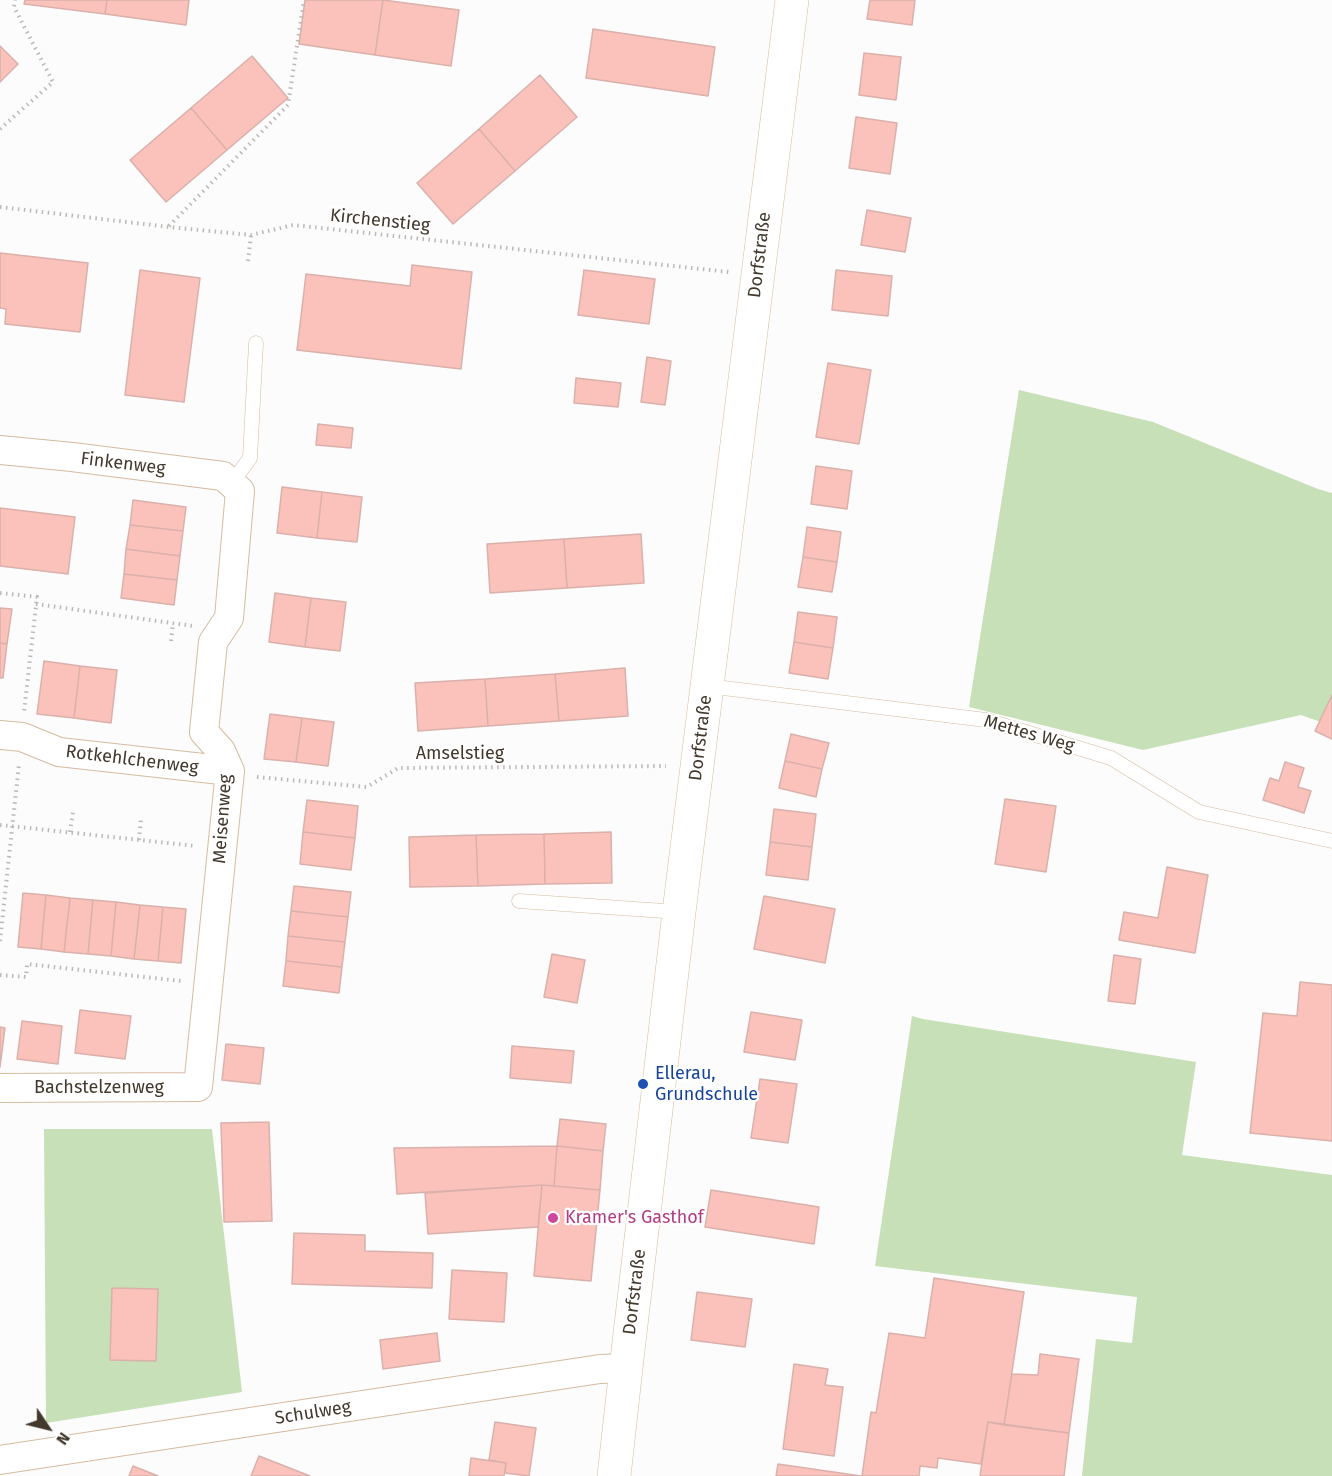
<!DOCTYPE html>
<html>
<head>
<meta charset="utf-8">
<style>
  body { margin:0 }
  #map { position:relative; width:1332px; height:1476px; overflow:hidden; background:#fcfcfc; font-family:"Fira Sans",sans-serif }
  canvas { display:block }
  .north { position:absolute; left:18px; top:1398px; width:60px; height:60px; -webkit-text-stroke:4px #fff; paint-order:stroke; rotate:125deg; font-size:16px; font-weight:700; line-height:24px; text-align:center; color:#42382c }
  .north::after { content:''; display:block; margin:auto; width:21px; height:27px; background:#42382c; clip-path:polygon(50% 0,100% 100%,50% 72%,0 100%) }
</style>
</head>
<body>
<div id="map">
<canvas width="1332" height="1476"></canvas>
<div class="north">N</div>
</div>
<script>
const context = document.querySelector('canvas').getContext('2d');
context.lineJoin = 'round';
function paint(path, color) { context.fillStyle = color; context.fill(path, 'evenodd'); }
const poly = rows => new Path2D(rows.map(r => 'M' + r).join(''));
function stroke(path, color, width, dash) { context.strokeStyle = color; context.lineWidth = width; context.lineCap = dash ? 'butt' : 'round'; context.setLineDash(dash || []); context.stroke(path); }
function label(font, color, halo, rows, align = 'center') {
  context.font = font + ' "Fira Sans",sans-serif'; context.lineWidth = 4.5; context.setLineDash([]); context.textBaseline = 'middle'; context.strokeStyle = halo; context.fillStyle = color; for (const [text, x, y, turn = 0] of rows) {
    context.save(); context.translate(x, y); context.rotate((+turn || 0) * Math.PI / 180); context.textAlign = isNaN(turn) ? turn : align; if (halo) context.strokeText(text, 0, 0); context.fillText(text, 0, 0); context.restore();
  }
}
const green = poly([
  [1019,390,1153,422,1318,489,1332,493,1332,726,1301,715,1143,750,969,707],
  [912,1016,923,1019,1196,1062,1182,1155,1332,1175,1332,1476,1082,1476,1096,1339,1132,1343,1137,1297,875,1266],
  [44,1129,212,1129,242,1392,46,1423]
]);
const building = poly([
  [25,0,107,0,105,14,24,4,25,0],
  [107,0,189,0,186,25,105,14,107,0],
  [305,0,383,0,375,55,299,44,305,0],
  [383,0,459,10,451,66,375,55,383,0],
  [870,0,915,0,912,25,867,19,870,0],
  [593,29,715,47,708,96,586,78,593,29],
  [0,46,18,64,0,82,0,46],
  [864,53,901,57,896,100,859,95,864,53],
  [252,56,288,98,227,150,191,108,252,56],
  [540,75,577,117,515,171,479,129,540,75],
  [191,108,227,150,166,202,130,160,191,108],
  [856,117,897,123,890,174,849,168,856,117],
  [479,129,515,171,453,224,417,183,479,129],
  [867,210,911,218,905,252,861,245,867,210],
  [0,253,88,263,80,332,5,324,6,309,0,308,0,253],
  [412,265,472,272,461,369,297,350,306,274,410,286,412,265],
  [140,270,200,278,184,402,125,395,140,270],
  [584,270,655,279,649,324,578,315,584,270],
  [836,270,892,276,888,316,832,310,836,270],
  [647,357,671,361,665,405,641,402,647,357],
  [828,363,871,370,859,444,816,437,828,363],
  [576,378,621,383,618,407,574,403,576,378],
  [318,424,353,428,351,448,316,445,318,424],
  [816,466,852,471,847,509,811,504,816,466],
  [282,487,322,492,317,538,277,533,282,487],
  [322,492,362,497,357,542,317,538,322,492],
  [133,500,186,507,183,531,130,525,133,500],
  [0,508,75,517,68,574,0,566,0,508],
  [130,525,183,531,180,556,126,549,130,525],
  [807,527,841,532,837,562,803,557,807,527],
  [641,534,644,583,567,588,564,539,641,534],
  [564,539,567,588,490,593,487,544,564,539],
  [126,549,180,556,177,580,124,574,126,549],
  [803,557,837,562,832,592,798,587,803,557],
  [124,574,177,580,174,605,121,598,124,574],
  [275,593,311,598,305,647,269,642,275,593],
  [311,598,346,602,340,651,305,647,311,598],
  [0,608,12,609,7,644,0,643,0,608],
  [798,612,837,617,833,648,794,642,798,612],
  [794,642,833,648,828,679,789,673,794,642],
  [0,643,7,644,3,678,0,678,0,643],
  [44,661,80,666,74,718,37,714,44,661],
  [80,666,117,670,111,723,74,718,80,666],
  [625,668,628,716,559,721,555,674,625,668],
  [555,674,559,721,488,726,485,679,555,674],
  [485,679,488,726,418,731,415,683,485,679],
  [1332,695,1332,739,1315,731,1332,695],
  [270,714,302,718,296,762,264,759,270,714],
  [302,718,334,722,328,766,296,762,302,718],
  [791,734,829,743,822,769,785,761,791,734],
  [785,761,822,769,816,797,779,788,785,761],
  [1285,762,1304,768,1298,787,1311,791,1304,813,1263,800,1270,778,1279,781,1285,762],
  [1005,799,1056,806,1046,872,995,864,1005,799],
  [307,800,358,806,355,838,303,832,307,800],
  [774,809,816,814,812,847,770,842,774,809],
  [303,832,355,838,351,870,300,864,303,832],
  [611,832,612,883,545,884,544,834,611,832],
  [544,834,545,884,478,886,476,835,544,834],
  [476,835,478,886,410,887,409,837,476,835],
  [770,842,812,847,808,880,766,875,770,842],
  [1167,867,1208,875,1195,953,1119,940,1124,912,1158,918,1167,867],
  [294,886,351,892,348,917,291,911,294,886],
  [23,893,46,895,41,949,18,947,23,893],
  [46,895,70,898,64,952,41,949,46,895],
  [764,896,835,909,825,963,754,949,764,896],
  [70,898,93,900,88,954,64,952,70,898],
  [93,900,116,902,111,956,88,954,93,900],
  [116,902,140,905,134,959,111,956,116,902],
  [140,905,163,907,158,961,134,959,140,905],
  [163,907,186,909,181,963,158,961,163,907],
  [291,911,348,917,345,942,288,936,291,911],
  [288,936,345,942,342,967,286,961,288,936],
  [552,954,585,960,577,1003,544,997,552,954],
  [1114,955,1141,959,1135,1004,1108,1001,1114,955],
  [286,961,342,967,339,993,283,986,286,961],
  [1300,982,1332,985,1332,1141,1250,1133,1263,1013,1297,1016,1300,982],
  [80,1010,131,1016,125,1059,75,1053,80,1010],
  [751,1012,802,1020,795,1060,744,1052,751,1012],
  [22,1021,62,1026,58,1064,17,1059,22,1021],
  [0,1027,5,1028,0,1067,0,1027],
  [226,1044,264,1048,260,1084,222,1080,226,1044],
  [512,1046,574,1051,571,1083,510,1078,512,1046],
  [760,1079,797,1084,788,1143,751,1138,760,1079],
  [560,1119,606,1124,603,1151,557,1146,560,1119],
  [269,1122,272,1221,224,1222,221,1123,269,1122],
  [557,1146,554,1186,542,1185,397,1194,394,1148,557,1146],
  [557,1146,603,1151,600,1190,554,1186,557,1146],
  [542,1185,600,1190,591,1281,534,1276,542,1185],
  [542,1185,538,1227,428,1234,425,1193,542,1185],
  [711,1190,819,1207,814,1244,705,1227,711,1190],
  [294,1233,365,1235,365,1251,433,1253,432,1288,292,1284,294,1233],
  [452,1270,507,1273,504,1322,449,1319,452,1270],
  [934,1278,1024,1292,1004,1425,988,1422,981,1464,938,1458,937,1468,920,1466,919,1476,862,1476,871,1412,876,1413,889,1333,925,1338,934,1278],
  [112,1288,158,1289,156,1361,110,1360,112,1288],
  [697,1292,752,1299,745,1347,691,1340,697,1292],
  [437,1333,440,1361,383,1369,380,1340,437,1333],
  [1040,1354,1079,1359,1069,1433,1004,1425,1012,1374,1038,1375,1040,1354],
  [794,1364,828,1369,825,1385,843,1387,834,1456,783,1449,794,1364],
  [495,1422,536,1428,529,1476,505,1473,506,1463,489,1460,495,1422],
  [988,1422,1069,1433,1064,1476,980,1476,988,1422],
  [259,1456,310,1476,251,1476,259,1456],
  [471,1458,506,1463,504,1476,469,1476,471,1458],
  [778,1464,861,1476,776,1476,778,1464],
  [133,1466,158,1476,129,1476,133,1466]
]);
const path = poly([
  [0,129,53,82,14,7,15,0],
  [0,207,169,227,251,235,293,225,729,272],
  [169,226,288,105,304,0],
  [248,261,251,235],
  [0,593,37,597,24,712],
  [36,604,193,626],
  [171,641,173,623],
  [257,777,367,787,398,768,666,766],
  [0,825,196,846],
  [70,832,73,812],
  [139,840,141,819],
  [0,941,19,764],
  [0,975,26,977,27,964,181,981]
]);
const service = poly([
  [231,484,250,458,256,343],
  [707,686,986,720,1111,758,1199,812,1332,841],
  [519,901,679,912]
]);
const minor = poly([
  [0,450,72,457,223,476,240,491,229,618,213,642,204,732,221,751,230,771,198,1087,0,1088],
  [0,735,22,737,59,752,230,771],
  [0,1460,600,1369,626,1368]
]);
const tertiary = poly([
  [614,1476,626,1368,679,912,792,0]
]);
const markers = [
  [643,1084,6,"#1a4fb4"],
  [553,1218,6,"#d1479c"]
];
const streetNames = [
  ["Kirchenstieg",380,221,6],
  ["Dorfstraße",760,255,-83],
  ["Finkenweg",123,464,7],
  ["Mettes Weg",1029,734,16],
  ["Dorfstraße",701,738,-83],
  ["Amselstieg",460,754],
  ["Rotkehlchenweg",132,760,7],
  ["Meisenweg",223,819,-86],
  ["Bachstelzenweg",99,1088],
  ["Dorfstraße",635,1292,-83],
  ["Schulweg",313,1413,-9]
];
const transitNames = [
  ["Ellerau,",655,1074],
  ["Grundschule",655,1095]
];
const hotelNames = [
  ["Kramer's Gasthof",565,1218]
];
paint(green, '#c7e0b7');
paint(building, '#fbc2bb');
stroke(building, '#dab0ab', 1.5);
stroke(service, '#d5bb9e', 15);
stroke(minor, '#d5bb9e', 30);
stroke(tertiary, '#d5bb9e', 34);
stroke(path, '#bcb8b4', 4, [1.5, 4.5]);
stroke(service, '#fff', 14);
stroke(minor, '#fff', 28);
stroke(tertiary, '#fff', 33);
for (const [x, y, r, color] of markers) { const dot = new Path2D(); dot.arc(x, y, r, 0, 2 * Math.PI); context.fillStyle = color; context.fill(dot); stroke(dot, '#fff', 2); }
label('18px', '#42382c', '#fff', streetNames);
label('18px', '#164399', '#fff', transitNames, 'left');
label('18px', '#b23c85', '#fff', hotelNames, 'left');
</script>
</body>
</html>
